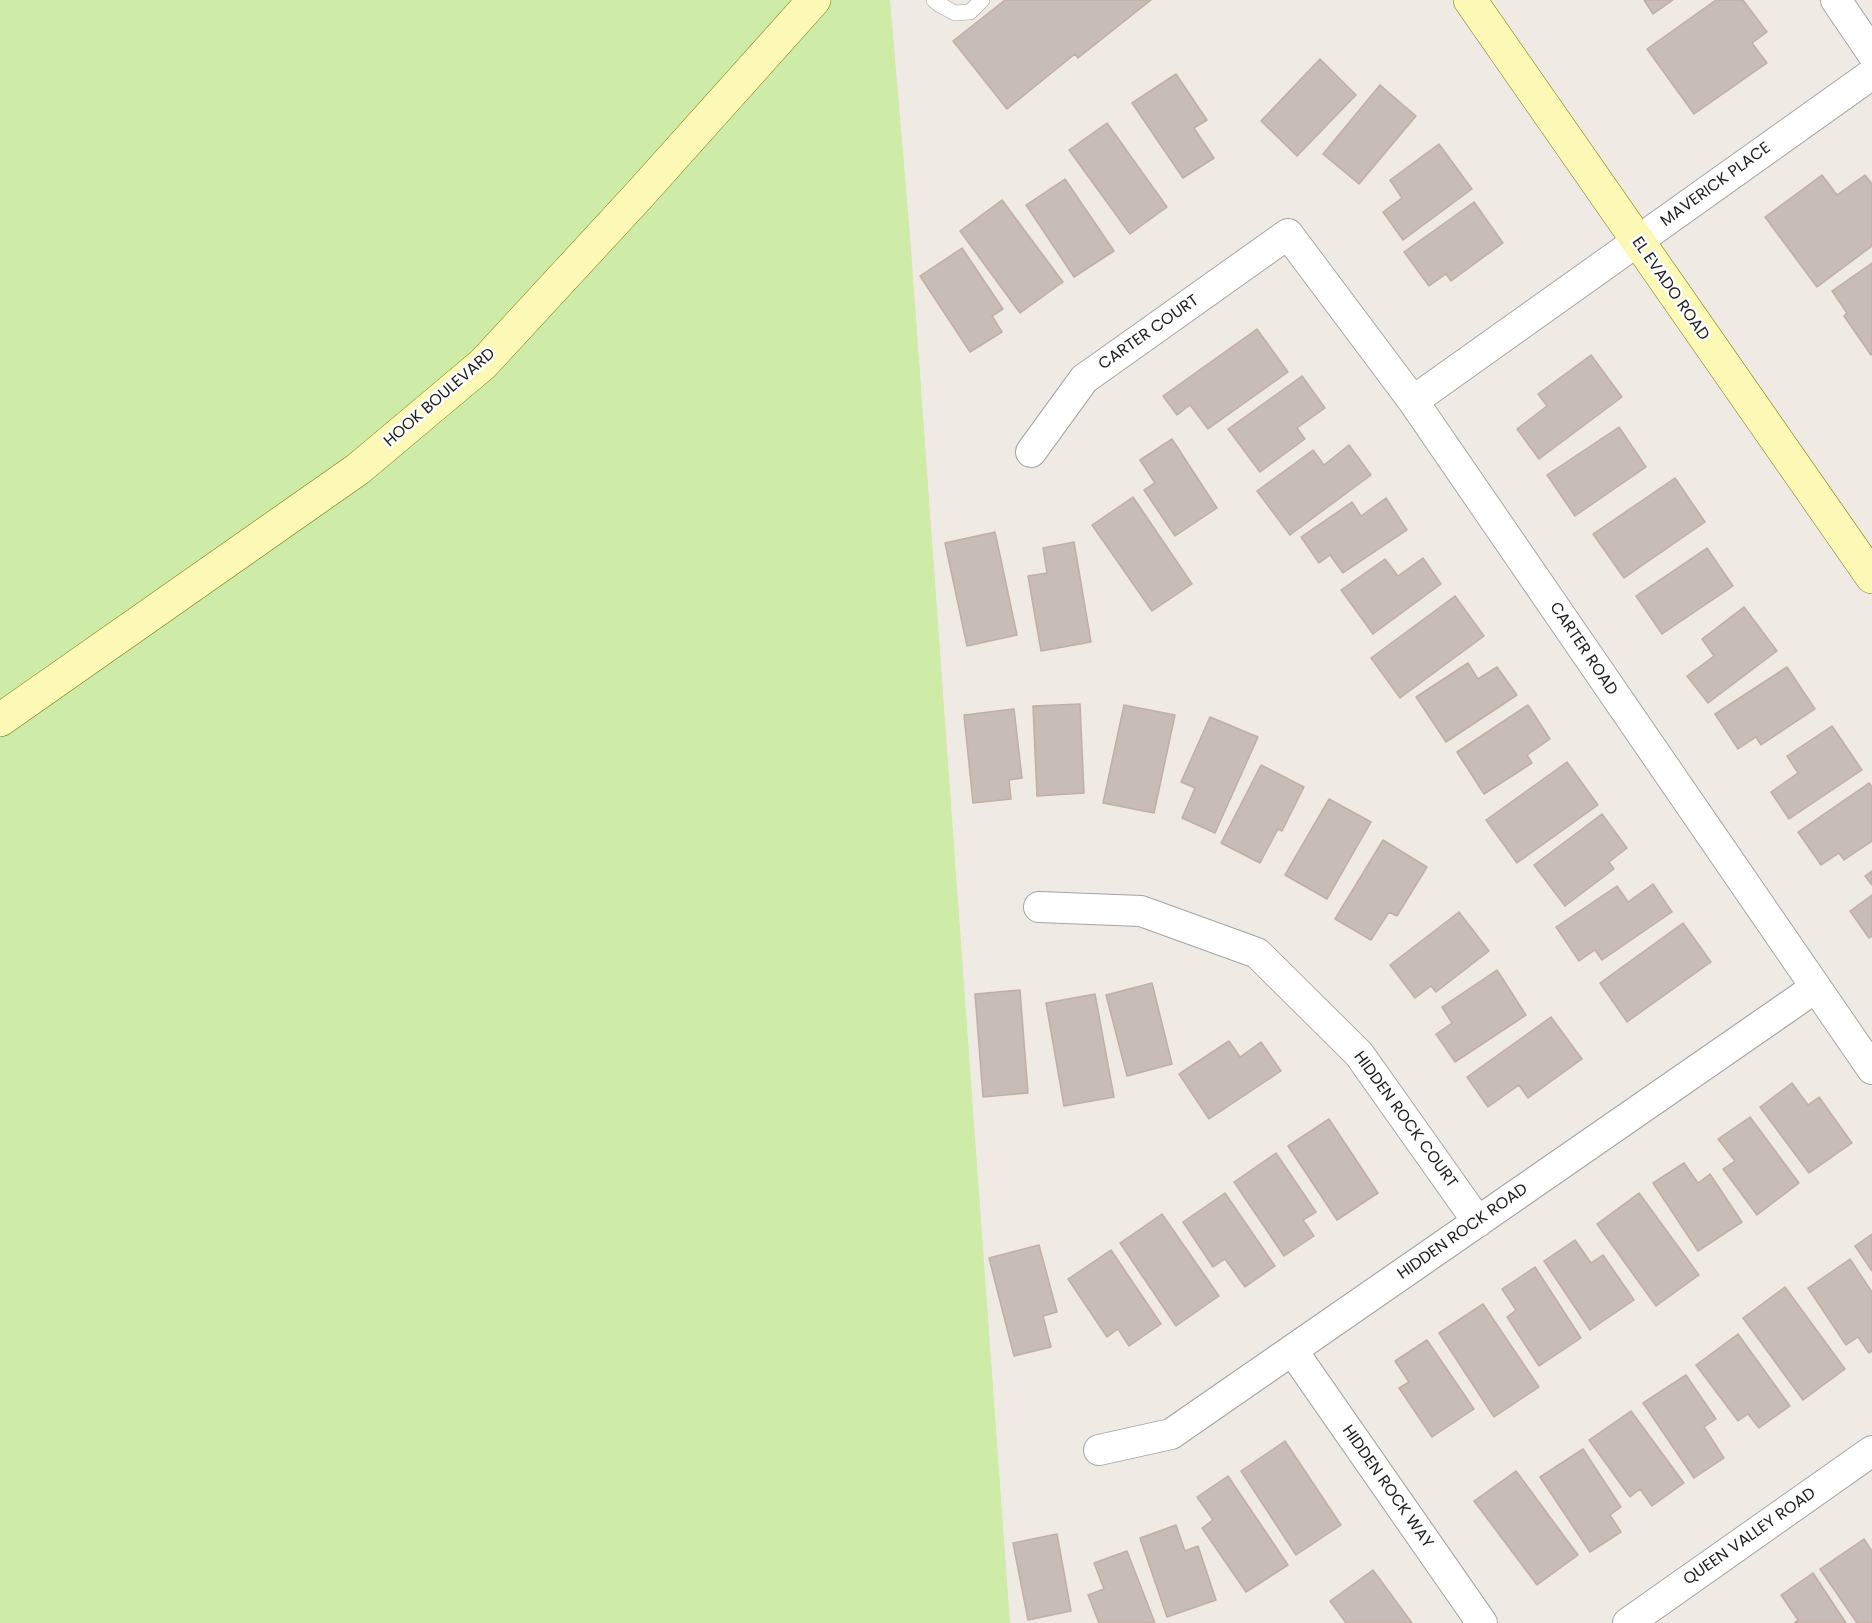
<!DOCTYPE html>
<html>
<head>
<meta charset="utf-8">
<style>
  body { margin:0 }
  canvas { display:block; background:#efeae3 }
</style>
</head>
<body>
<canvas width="1872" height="1623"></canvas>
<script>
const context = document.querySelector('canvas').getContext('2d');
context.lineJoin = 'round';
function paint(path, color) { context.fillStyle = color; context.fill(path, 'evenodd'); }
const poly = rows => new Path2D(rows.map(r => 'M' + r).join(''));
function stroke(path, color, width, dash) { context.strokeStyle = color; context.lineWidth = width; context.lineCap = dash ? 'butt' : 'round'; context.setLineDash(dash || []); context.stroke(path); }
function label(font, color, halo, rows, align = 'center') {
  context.font = font + ' Poppins,sans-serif'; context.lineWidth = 5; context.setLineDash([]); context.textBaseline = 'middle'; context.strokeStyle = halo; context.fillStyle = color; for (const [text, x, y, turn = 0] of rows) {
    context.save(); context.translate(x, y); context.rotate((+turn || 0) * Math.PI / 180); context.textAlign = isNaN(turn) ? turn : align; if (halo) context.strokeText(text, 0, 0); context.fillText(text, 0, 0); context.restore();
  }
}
const grass = poly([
  [0,0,890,0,910,235,1010,1623,0,1623]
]);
const building = poly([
  [1005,0,1151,0,1078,58,1075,54,1007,109,953,41,1005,0],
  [1644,0,1673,0,1653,14,1644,0],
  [1716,0,1743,0,1767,32,1752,43,1767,63,1694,114,1647,49,1716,0],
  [1320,59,1356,95,1297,156,1261,121,1320,59],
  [1176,74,1207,120,1194,128,1214,158,1183,178,1132,103,1176,74],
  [1380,85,1416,116,1359,184,1323,154,1380,85],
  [1107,123,1167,207,1130,234,1069,150,1107,123],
  [1439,144,1472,189,1403,240,1383,212,1402,198,1390,180,1439,144],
  [1822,175,1837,195,1865,175,1872,184,1872,246,1817,287,1765,217,1822,175],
  [1065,179,1114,251,1074,277,1026,205,1065,179],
  [1002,200,1063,282,1020,313,960,231,1002,200],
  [1474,202,1503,243,1451,281,1446,274,1429,286,1404,252,1474,202],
  [962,248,1003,309,992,316,1002,332,970,352,920,276,962,248],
  [1872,263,1872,354,1871,355,1844,316,1847,313,1832,291,1872,263],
  [1257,329,1288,372,1208,429,1190,405,1177,415,1163,396,1257,329],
  [1591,355,1622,397,1539,459,1517,429,1547,406,1538,394,1591,355],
  [1302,376,1325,408,1297,428,1305,439,1260,472,1228,429,1302,376],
  [1619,427,1646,467,1575,516,1547,475,1619,427],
  [1172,439,1217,508,1175,536,1144,490,1155,483,1140,460,1172,439],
  [1349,445,1371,475,1290,535,1257,491,1313,450,1324,465,1349,445],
  [1675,478,1705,522,1624,578,1593,534,1675,478],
  [1133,497,1192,584,1152,611,1092,525,1133,497],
  [1386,498,1407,530,1343,573,1330,555,1319,563,1301,537,1352,502,1361,516,1386,498],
  [995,532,1017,635,967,646,945,543,995,532],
  [1074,542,1091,642,1041,651,1028,576,1047,573,1043,548,1074,542],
  [1707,548,1733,586,1662,634,1636,596,1707,548],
  [1423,558,1441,584,1373,634,1341,590,1385,559,1398,576,1423,558],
  [1455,596,1484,636,1400,698,1371,658,1455,596],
  [1744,607,1777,651,1708,703,1687,676,1714,656,1702,639,1744,607],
  [1468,663,1478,679,1497,667,1517,695,1446,742,1416,697,1468,663],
  [1787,667,1815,709,1761,745,1756,737,1738,749,1715,714,1787,667],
  [1080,704,1084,793,1037,796,1033,706,1080,704],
  [1124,705,1175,715,1154,813,1103,803,1124,705],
  [1528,705,1550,739,1527,755,1532,763,1484,794,1457,752,1528,705],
  [1014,709,1022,778,1009,780,1011,799,973,803,964,715,1014,709],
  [1210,717,1258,737,1215,833,1182,818,1195,788,1181,782,1210,717],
  [1832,726,1862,770,1789,819,1771,792,1798,773,1787,756,1832,726],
  [1567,762,1598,805,1517,863,1486,820,1567,762],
  [1261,765,1304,787,1282,831,1278,829,1260,863,1221,843,1261,765],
  [1869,783,1872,787,1872,841,1844,860,1839,853,1821,865,1798,832,1869,783],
  [1329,799,1371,822,1327,899,1285,875,1329,799],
  [1602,814,1627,848,1609,862,1614,869,1565,906,1534,865,1602,814],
  [1383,840,1427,867,1397,916,1389,912,1371,940,1335,919,1383,840],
  [1872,871,1872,885,1865,876,1872,871],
  [1653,884,1672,912,1602,960,1595,950,1579,961,1556,927,1617,886,1628,902,1653,884],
  [1872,895,1872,936,1869,938,1850,911,1872,895],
  [1459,912,1489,951,1436,992,1431,986,1415,998,1390,965,1459,912],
  [1683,923,1711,962,1627,1022,1600,983,1683,923],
  [1497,970,1526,1015,1455,1062,1436,1034,1452,1023,1442,1007,1497,970],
  [1152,983,1172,1064,1127,1076,1106,995,1152,983],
  [1020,990,1028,1093,983,1097,975,994,1020,990],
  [1095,994,1114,1097,1064,1106,1046,1003,1095,994],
  [1551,1017,1582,1059,1528,1098,1519,1085,1488,1107,1467,1077,1551,1017],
  [1229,1041,1240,1057,1261,1042,1281,1071,1209,1119,1179,1074,1229,1041],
  [1792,1083,1808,1105,1819,1097,1852,1143,1809,1173,1760,1107,1792,1083],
  [1750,1117,1799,1183,1757,1215,1723,1169,1735,1161,1718,1139,1750,1117],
  [1329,1119,1378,1193,1337,1220,1288,1146,1329,1119],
  [1276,1153,1316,1212,1303,1220,1314,1236,1284,1256,1234,1182,1276,1153],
  [1684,1163,1698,1183,1710,1174,1742,1222,1698,1251,1653,1183,1684,1163],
  [1225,1193,1275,1266,1245,1287,1225,1259,1213,1267,1183,1222,1225,1193],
  [1639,1193,1699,1275,1656,1306,1597,1224,1639,1193],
  [1162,1214,1219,1296,1176,1326,1120,1243,1162,1214],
  [1872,1234,1872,1271,1855,1246,1872,1234],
  [1575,1240,1591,1263,1603,1255,1634,1300,1590,1330,1544,1261,1575,1240],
  [1039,1245,1057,1312,1043,1316,1051,1347,1014,1356,989,1258,1039,1245],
  [1111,1250,1161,1324,1129,1346,1118,1329,1107,1337,1068,1279,1111,1250],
  [1850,1259,1872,1292,1872,1351,1869,1353,1858,1337,1846,1345,1808,1288,1850,1259],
  [1535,1267,1581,1338,1539,1366,1507,1317,1516,1310,1502,1289,1535,1267],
  [1785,1287,1845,1369,1803,1400,1743,1318,1785,1287],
  [1483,1304,1539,1387,1494,1417,1439,1333,1483,1304],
  [1738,1334,1790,1406,1759,1428,1748,1414,1738,1421,1696,1365,1738,1334],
  [1427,1340,1474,1409,1432,1437,1399,1388,1409,1382,1395,1361,1427,1340],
  [1686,1375,1716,1419,1704,1427,1724,1458,1694,1478,1643,1403,1686,1375],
  [1631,1411,1684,1483,1652,1506,1640,1489,1630,1497,1589,1440,1631,1411],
  [1285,1441,1341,1525,1296,1555,1241,1471,1285,1441],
  [1583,1449,1621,1507,1610,1515,1621,1532,1590,1552,1540,1477,1583,1449],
  [1516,1471,1578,1555,1537,1585,1474,1501,1516,1471],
  [1228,1476,1288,1565,1246,1592,1202,1528,1213,1520,1197,1497,1228,1476],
  [1176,1525,1185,1551,1198,1546,1216,1600,1167,1617,1140,1538,1176,1525],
  [1057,1534,1071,1611,1028,1620,1013,1543,1057,1534],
  [1864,1539,1872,1551,1872,1623,1857,1623,1820,1569,1864,1539],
  [1127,1551,1155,1623,1099,1623,1088,1595,1104,1589,1094,1563,1127,1551],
  [1373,1570,1412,1623,1346,1623,1330,1601,1373,1570],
  [1813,1573,1846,1623,1794,1623,1798,1620,1781,1595,1813,1573]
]);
const lane = poly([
  [934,0,940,5,955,13,970,12,982,0]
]);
const street = poly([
  [1836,0,1872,53],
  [1413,401,1872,74],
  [1031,452,1084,379,1288,234,1413,401,1872,1069],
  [1039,907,1141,911,1257,953,1359,1054,1478,1222],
  [1292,1350,1482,1623],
  [1099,1450,1171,1434,1815,988],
  [1628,1623,1872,1451]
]);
const secondary = poly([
  [1470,0,1872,577],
  [0,720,358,469,483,364,641,193,814,0]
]);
const streetNames = [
  ["MAVERICK PLACE",1716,185,-36],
  ["EL EVADO ROAD",1670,289,55],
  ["CARTER COURT",1149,333,-35],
  ["HOOK BOULEVARD",440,398,-41],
  ["CARTER ROAD",1583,649,56],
  ["HIDDEN ROCK COURT",1405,1120,54],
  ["HIDDEN ROCK ROAD",1463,1232,-35],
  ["HIDDEN ROCK WAY",1387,1487,55],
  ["QUEEN VALLEY ROAD",1750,1537,-35]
];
paint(grass, '#ceeba7');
paint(building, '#c7bcb6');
stroke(building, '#c1afa5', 1.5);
stroke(lane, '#a4a4a4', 16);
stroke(street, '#a4a4a4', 32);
stroke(secondary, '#747702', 34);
stroke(lane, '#fff', 15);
stroke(street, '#fff', 30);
stroke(secondary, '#fbf9b5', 33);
label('16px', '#1d1d1d', '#fff', streetNames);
</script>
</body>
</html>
